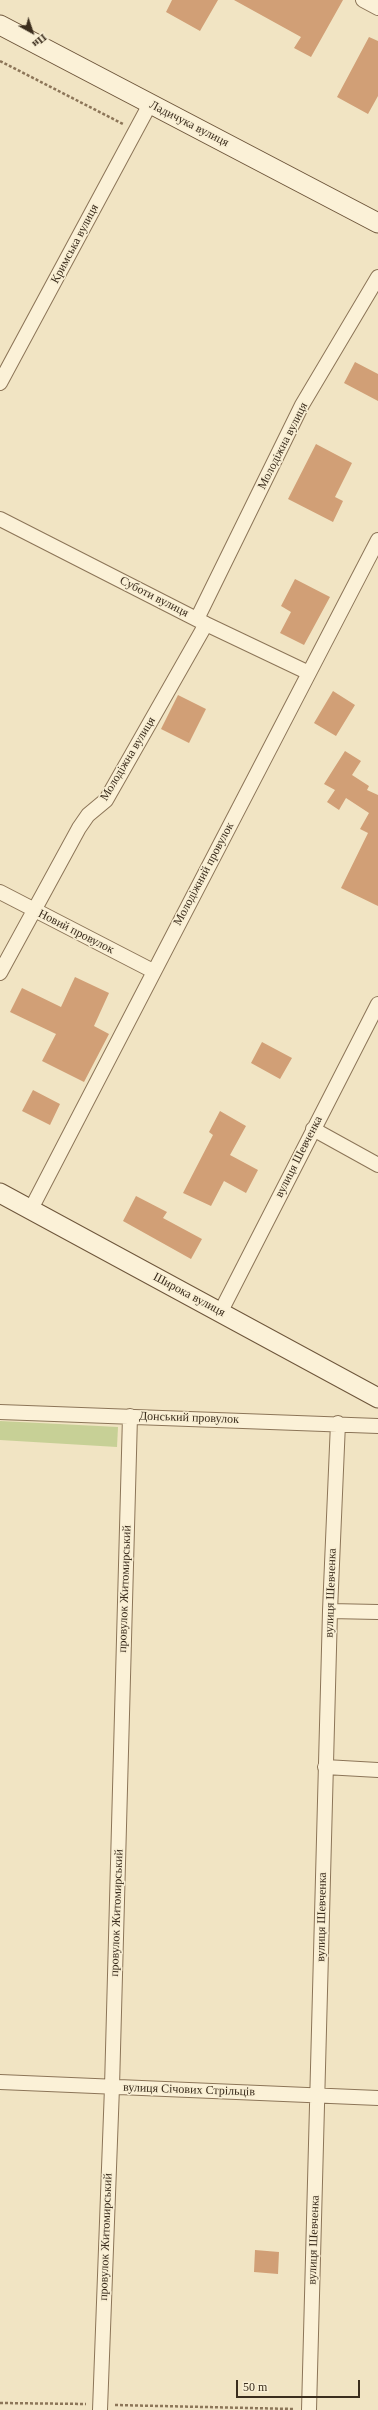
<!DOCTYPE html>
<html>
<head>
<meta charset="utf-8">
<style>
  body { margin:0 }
  #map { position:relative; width:378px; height:2410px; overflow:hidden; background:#f1e4c3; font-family:"Times New Roman",serif }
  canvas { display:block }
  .north { position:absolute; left:12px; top:12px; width:40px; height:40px; -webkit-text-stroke:3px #f8eed3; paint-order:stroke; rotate:140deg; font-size:11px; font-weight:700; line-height:16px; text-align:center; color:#3b2d1d }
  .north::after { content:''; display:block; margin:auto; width:14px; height:18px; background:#3b2d1d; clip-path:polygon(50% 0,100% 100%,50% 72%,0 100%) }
  .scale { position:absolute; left:236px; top:2380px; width:124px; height:18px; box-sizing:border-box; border:2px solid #3b2d1d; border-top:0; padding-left:5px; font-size:12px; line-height:14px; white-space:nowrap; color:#3b2d1d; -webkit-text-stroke:3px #f8eed3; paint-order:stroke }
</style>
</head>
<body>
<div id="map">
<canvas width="378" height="2410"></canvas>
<div class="north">Пн</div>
<div class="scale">50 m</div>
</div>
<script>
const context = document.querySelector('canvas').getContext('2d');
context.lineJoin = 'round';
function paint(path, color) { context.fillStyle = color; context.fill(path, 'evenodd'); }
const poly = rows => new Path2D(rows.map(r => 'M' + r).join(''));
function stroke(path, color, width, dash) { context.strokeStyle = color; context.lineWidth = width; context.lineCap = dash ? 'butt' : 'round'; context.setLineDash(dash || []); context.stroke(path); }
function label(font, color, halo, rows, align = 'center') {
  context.font = font + ' "Times New Roman",serif'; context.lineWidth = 3; context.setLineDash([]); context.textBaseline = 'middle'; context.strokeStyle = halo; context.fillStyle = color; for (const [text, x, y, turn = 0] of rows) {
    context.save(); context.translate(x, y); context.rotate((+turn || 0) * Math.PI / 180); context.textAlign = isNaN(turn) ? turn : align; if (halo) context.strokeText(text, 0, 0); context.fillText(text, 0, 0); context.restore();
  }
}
const green = poly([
  [0,1421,118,1427,117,1447,0,1440]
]);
const building = poly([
  [172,0,218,0,200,31,166,12],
  [234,0,343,0,311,57,294,48,301,37],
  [369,37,378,41,378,96,368,114,337,97],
  [355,362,378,374,378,401,344,383],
  [316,444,352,463,335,497,343,501,333,522,288,499],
  [295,579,330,597,304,645,280,633,291,612,281,606],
  [333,691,355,705,336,736,314,723],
  [178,695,206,709,189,743,161,729],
  [345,751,361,761,352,775,369,786,367,790,378,795,378,906,341,888,368,833,360,829,369,813,346,798,339,810,327,802,335,790,324,784],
  [75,977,109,993,94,1026,109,1034,84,1082,42,1061,56,1034,10,1012,22,988,61,1007],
  [262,1042,292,1058,280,1079,251,1063],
  [33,1090,60,1104,50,1125,22,1111],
  [220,1111,246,1126,230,1155,258,1170,246,1193,224,1181,211,1206,183,1193,213,1135,209,1132],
  [136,1196,167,1212,163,1218,202,1239,191,1259,123,1221],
  [255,2250,279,2252,278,2274,254,2272]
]);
const path = poly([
  [0,61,123,124],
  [0,2403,86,2404],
  [115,2405,294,2409]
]);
const street = poly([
  [363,0,378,8],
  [0,383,150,104],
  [0,519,206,624,309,673],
  [197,619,302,405,378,277],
  [0,892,153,971],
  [0,973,79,828,88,815,106,800,206,624],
  [313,1129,378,1165],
  [31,1209,378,540],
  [221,1311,378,1004],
  [0,1412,378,1426],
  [330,1611,378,1612],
  [325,1767,378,1770],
  [0,2082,378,2098],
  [100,2410,112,2087,130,1416],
  [309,2410,330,1611,338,1423]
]);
const secondary = poly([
  [0,25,378,223],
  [0,1193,378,1398]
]);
const streetNames = [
  ["Ладичука вулиця",189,124,27],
  ["Кримська вулиця",75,244,-62],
  ["Молодіжна вулиця",283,446,-63],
  ["Суботи вулиця",154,597,27],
  ["Молодіжна вулиця",128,759,-59],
  ["Молодіжний провулок",204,874,-62],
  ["Новий провулок",76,932,27],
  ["вулиця Шевченка",299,1157,-63],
  ["Широка вулиця",189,1295,28],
  ["Донський провулок",189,1418,2],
  ["провулок Житомирський",125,1589,-88],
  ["вулиця Шевченка",331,1593,-88],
  ["провулок Житомирський",117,1913,-88],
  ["вулиця Шевченка",322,1917,-89],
  ["вулиця Січових Стрільців",189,2090,2],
  ["провулок Житомирський",106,2237,-88],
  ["вулиця Шевченка",314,2240,-88]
];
paint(green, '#c7d096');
paint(building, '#d19f76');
stroke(street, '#8c7558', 16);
stroke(secondary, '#6e563b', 21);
stroke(path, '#8c7558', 2.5, [3, 2]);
stroke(street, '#fbf1d7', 14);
stroke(secondary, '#fbf1d7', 19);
label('12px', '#3b2d1d', '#f8eed3', streetNames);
</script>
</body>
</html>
